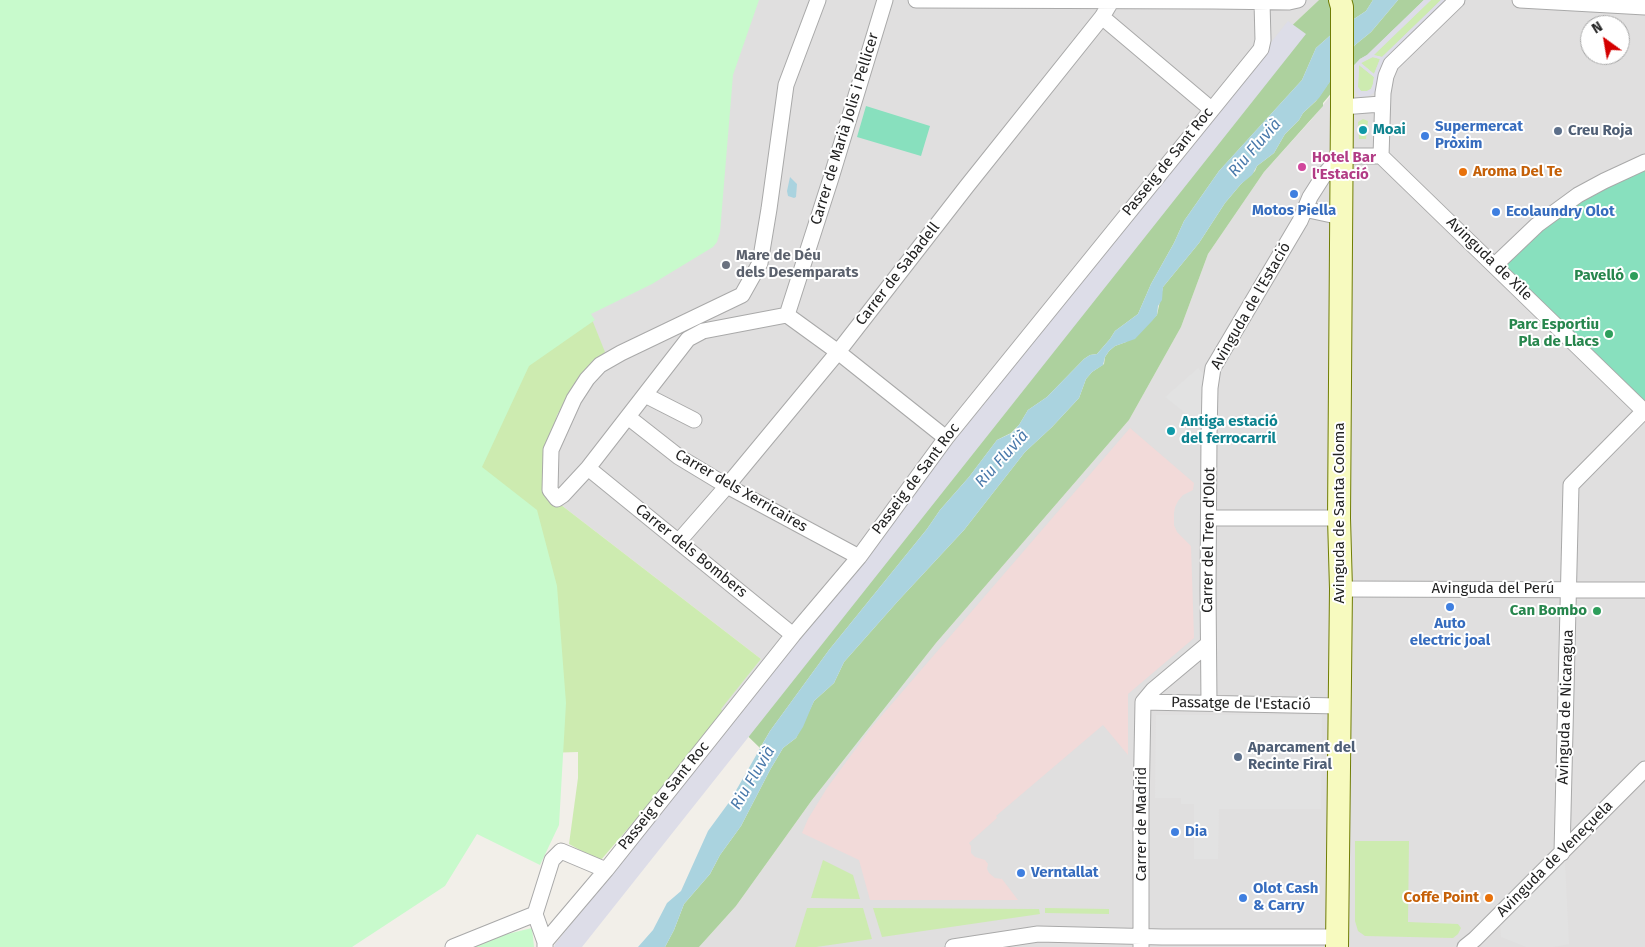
<!DOCTYPE html>
<html>
<head>
<meta charset="utf-8">
<style>
  body { margin:0 }
  #map { position:relative; width:1645px; height:947px; overflow:hidden; background:#f2efe9; font-family:"Fira Sans",sans-serif }
  canvas { display:block }
  .north { position:absolute; left:1580px; top:15px; width:50px; height:50px; box-sizing:border-box; background:#fff; border:1px solid #a7a7a7; border-radius:50%; rotate:328deg; font-size:14px; font-weight:700; line-height:20px; text-align:center; color:#222 }
  .north::after { content:''; display:block; margin:auto; width:18px; height:22px; background:#d40000; clip-path:polygon(50% 0,100% 100%,50% 72%,0 100%) }
</style>
</head>
<body>
<div id="map">
<canvas width="1645" height="947"></canvas>
<div class="north">N</div>
</div>
<script>
const context = document.querySelector('canvas').getContext('2d');
context.lineJoin = 'round';
function paint(path, color) { context.fillStyle = color; context.fill(path, 'evenodd'); }
const poly = rows => new Path2D(rows.map(r => 'M' + r).join(''));
function stroke(path, color, width, dash) { context.strokeStyle = color; context.lineWidth = width; context.lineCap = dash ? 'butt' : 'round'; context.setLineDash(dash || []); context.stroke(path); }
function label(font, color, halo, rows, align = 'center') {
  context.font = font + ' "Fira Sans",sans-serif'; context.lineWidth = 4; context.setLineDash([]); context.textBaseline = 'middle'; context.strokeStyle = halo; context.fillStyle = color; for (const [text, x, y, turn = 0] of rows) {
    context.save(); context.translate(x, y); context.rotate((+turn || 0) * Math.PI / 180); context.textAlign = isNaN(turn) ? turn : align; if (halo) context.strokeText(text, 0, 0); context.fillText(text, 0, 0); context.restore();
  }
}
const residential = poly([
  [741,0,1319,0,1285,32,1275,62,726,715,720,709,761,659,543,491,557,415,579,380,589,312],
  [1424,0,1645,0,1645,947,699,947,736,906,812,800,936,643,1129,420,1181,327,1208,254,1264,172,1311,120,1360,59],
  [1590,25,1620,25,1620,55,1590,55]
]);
const commercial = poly([
  [1130,428,1194,483,1193,490,1183,495,1178,501,1175,507,1174,513,1174,525,1177,532,1191,546,1194,638,1128,694,1128,755,1103,725,996,816,997,818,969,843,971,846,971,853,975,857,985,860,988,864,987,869,989,873,995,878,1002,879,1018,900,870,900,859,860,802,833,808,819,827,788,871,728]
]);
const grass = poly([
  [1431,0,1441,0,1382,57,1373,55],
  [1372,57,1380,59,1374,74,1361,63],
  [1359,65,1374,77,1373,84,1371,89,1367,91,1361,91,1358,87],
  [1363,119,1368,121,1366,139,1359,139,1358,122],
  [589,312,605,352,579,380,557,415,543,491,761,659,721,709,726,715,600,861,569,844,578,778,578,752,546,753,298,530],
  [1355,841,1409,841,1408,922,1458,924,1461,928,1458,934,1453,938,1365,936,1358,931,1355,921],
  [823,860,853,875,860,899,811,898],
  [807,908,863,908,872,939,816,947,795,947],
  [873,908,1039,909,1040,914,882,937],
  [1045,908,1109,909,1109,914,1045,913]
]);
const forest = poly([
  [1319,0,1373,0,1366,11,1333,33,1316,48,1302,80,1219,171,1184,221,1174,243,1151,284,1138,314,1115,331,1110,339,1097,354,1090,355,1084,359,1047,397,1028,410,1019,425,1011,433,997,440,969,477,940,510,927,529,829,650,770,731,760,748,726,715,935,490,1285,32],
  [1398,0,1424,0,1367,55,1360,59,1323,103,1323,106,1264,172,1208,254,1181,327,1129,420,936,643,812,800,736,906,699,947,665,947,674,930,684,904,710,874,720,855,741,826,770,770,783,748,796,738,814,701,834,683,844,662,898,601,964,530,1025,452,1052,427,1079,398,1086,379,1092,372,1104,364,1105,357,1109,351,1115,346,1126,342,1157,315,1163,287,1199,243,1225,203,1241,184,1255,171,1257,166,1274,153,1285,134,1299,120,1303,113,1316,101,1355,45,1371,32]
]);
const park = poly([
  [0,0,759,0,733,75,720,232,717,242,713,247,652,284,591,314,595,320,529,366,482,467,537,510,557,586,566,703,559,825,540,865,477,834,445,886,352,947,0,947],
  [532,928,534,947,462,947,466,944]
]);
const pitch = poly([
  [866,106,930,126,921,156,857,137],
  [1645,162,1645,404,1502,264,1526,235]
]);
const parking = poly([
  [1198,368,1204,374,1200,425,1165,397],
  [1156,715,1322,715,1321,809,1219,809,1218,859,1194,859,1194,804,1181,804,1181,798,1155,798],
  [1565,862,1569,944,1553,947,1526,947,1501,937,1500,924]
]);
const plaza = poly([
  [1424,0,1431,0,1374,55,1382,57,1441,0,1447,0,1389,55,1386,59,1375,92,1369,96,1360,97,1356,93,1353,87,1353,66,1360,59,1367,55],
  [1373,57,1380,59,1374,74,1361,63],
  [1359,65,1374,77,1373,84,1371,89,1367,91,1361,91,1358,87],
  [1288,21,1306,34,582,947,554,947,555,944]
]);
const water = poly([
  [1373,0,1398,0,1371,32,1355,45,1319,98,1303,113,1299,120,1285,134,1274,153,1257,166,1252,175,1241,184,1225,203,1199,243,1163,287,1162,300,1158,306,1157,315,1152,321,1135,339,1115,346,1109,351,1105,357,1103,365,1092,372,1086,379,1079,398,1052,427,1025,452,964,530,898,601,844,662,834,683,814,701,803,727,796,738,783,748,770,770,741,826,720,855,710,874,684,904,674,930,665,947,638,947,653,930,667,903,681,891,708,831,730,801,770,731,829,650,927,529,940,510,969,477,997,440,1012,433,1019,425,1028,410,1047,397,1084,359,1090,355,1097,354,1110,339,1115,331,1138,314,1151,284,1174,243,1184,221,1219,171,1302,80,1316,48,1333,33,1366,11],
  [790,177,797,184,796,197,794,198,788,196,787,191]
]);
const minor = poly([
  [916,0,1213,1,1289,2,1298,0],
  [1520,0,1645,7],
  [1102,17,1211,109],
  [1342,107,1381,104],
  [1381,156,1383,93,1386,76,1391,64,1457,0],
  [1304,209,1341,217],
  [1495,265,1537,225,1578,195,1604,181,1645,162],
  [787,315,703,331,688,339,588,468,563,495,557,499,550,490,551,450,574,399,587,379,600,365,621,353,742,295,760,263,769,209,786,85,818,0],
  [787,315,831,178,885,0],
  [787,315,838,352,946,438],
  [645,395,694,420],
  [628,417,679,457,727,486,859,557],
  [588,468,793,635],
  [1209,518,1339,518],
  [679,541,727,486,838,352,967,186,1102,17,1111,2],
  [1341,589,1645,590],
  [1143,702,1339,706],
  [1143,702,1153,690,1208,644],
  [1209,703,1208,590,1209,436,1210,388,1213,368,1300,221,1310,197,1324,175,1341,156,1381,156,1645,412],
  [1562,853,1571,485,1644,411],
  [545,942,606,870,793,635,859,557,946,438,1261,49,1263,40,1262,2],
  [453,947,535,914],
  [545,947,545,942,535,914,552,860,561,851,606,870],
  [953,947,1038,934,1162,937,1337,937],
  [1141,947,1141,808,1143,702],
  [1465,947,1475,939,1645,769]
]);
const secondary = poly([
  [1337,947,1341,589,1339,518,1342,107,1342,7,1340,0]
]);
const markers = [
  [1363,130,5,"#0f9aa8"],
  [1558,131,5,"#5c6f8a"],
  [1425,136,5,"#3f7fe0"],
  [1302,167,5,"#d1479c"],
  [1463,172,5,"#e8710a"],
  [1294,194,5,"#3f7fe0"],
  [1496,212,5,"#3f7fe0"],
  [726,265,5,"#6b7280"],
  [1634,276,5,"#2e9e5b"],
  [1609,334,5,"#2e9e5b"],
  [1171,431,5,"#0f9aa8"],
  [1450,607,5,"#3f7fe0"],
  [1597,611,5,"#2e9e5b"],
  [1238,757,5,"#5c6f8a"],
  [1175,832,5,"#3f7fe0"],
  [1021,873,5,"#3f7fe0"],
  [1243,898,5,"#3f7fe0"],
  [1489,898,5,"#e8710a"]
];
const shopNames = [
  ["Supermercat",1435,127],
  ["Pròxim",1435,144],
  ["Motos Piella",1294,211,"center"],
  ["Ecolaundry Olot",1506,212],
  ["Auto",1450,624,"center"],
  ["electric joal",1450,641,"center"],
  ["Dia",1185,832],
  ["Verntallat",1031,873],
  ["Olot Cash",1253,889],
  ["& Carry",1253,906]
];
const streetNames = [
  ["Carrer de Marià Jolis i Pellicer",845,129,-73],
  ["Passeig de Sant Roc",1168,162,-51],
  ["Avinguda de Xile",1489,259,44],
  ["Carrer de Sabadell",898,274,-52],
  ["Avinguda de l'Estació",1251,306,-60],
  ["Passeig de Sant Roc",916,479,-53],
  ["Carrer dels Xerricaires",741,491,30],
  ["Avinguda de Santa Coloma",1340,513,-90],
  ["Carrer del Tren d'Olot",1209,540,-89],
  ["Carrer dels Bombers",691,551,39],
  ["Avinguda del Perú",1493,589],
  ["Passatge de l'Estació",1241,704,1],
  ["Avinguda de Nicaragua",1566,707,-88],
  ["Passeig de Sant Roc",664,796,-51],
  ["Carrer de Madrid",1142,824,-90],
  ["Avinguda de Veneçuela",1555,859,-45]
];
const cultureNames = [
  ["Moai",1373,130],
  ["Antiga estació",1181,422],
  ["del ferrocarril",1181,439]
];
const serviceNames = [
  ["Creu Roja",1568,131],
  ["Aparcament del",1248,748],
  ["Recinte Firal",1248,765]
];
const hotelNames = [
  ["Hotel Bar",1312,158],
  ["l'Estació",1312,175]
];
const foodNames = [
  ["Aroma Del Te",1473,172],
  ["Coffe Point",1479,898,"right"]
];
const worshipNames = [
  ["Mare de Déu",736,256],
  ["dels Desemparats",736,273]
];
const leisureNames = [
  ["Pavelló",1624,276],
  ["Parc Esportiu",1599,325],
  ["Pla de Llacs",1599,342],
  ["Can Bombo",1587,611]
];
const waterNames = [
  ["Riu Fluvià",1255,148,-49],
  ["Riu Fluvià",1002,459,-48],
  ["Riu Fluvià",753,778,-59]
];
paint(residential, '#e0dfdf');
paint(commercial, '#f2dad9');
paint(grass, '#cdebb0');
paint(forest, '#add19e');
paint(park, '#c8facc');
paint(pitch, '#88e0be');
paint(parking, '#e2e2e2');
paint(plaza, '#dddde8');
paint(water, '#aad3df');
stroke(minor, '#a9a9a9', 17);
stroke(secondary, '#707d05', 24);
stroke(minor, '#fff', 15);
stroke(secondary, '#f7fabf', 22);
for (const [x, y, r, color] of markers) { const dot = new Path2D(); dot.arc(x, y, r, 0, 2 * Math.PI); context.fillStyle = color; context.fill(dot); stroke(dot, '#fff', 2); }
label('bold 15px', '#366cbe', '#fff', shopNames, 'left');
label('15px', '#222', '#fff', streetNames);
label('bold 15px', '#0d838f', '#fff', cultureNames, 'left');
label('bold 15px', '#4e5e75', '#fff', serviceNames, 'left');
label('bold 15px', '#b23c85', '#fff', hotelNames, 'left');
label('bold 15px', '#c56008', '#fff', foodNames, 'left');
label('bold 15px', '#5b616d', '#fff', worshipNames, 'left');
label('bold 15px', '#27864d', '#fff', leisureNames, 'right');
label('italic 16px', '#4a7aab', '#fff', waterNames);
</script>
</body>
</html>
